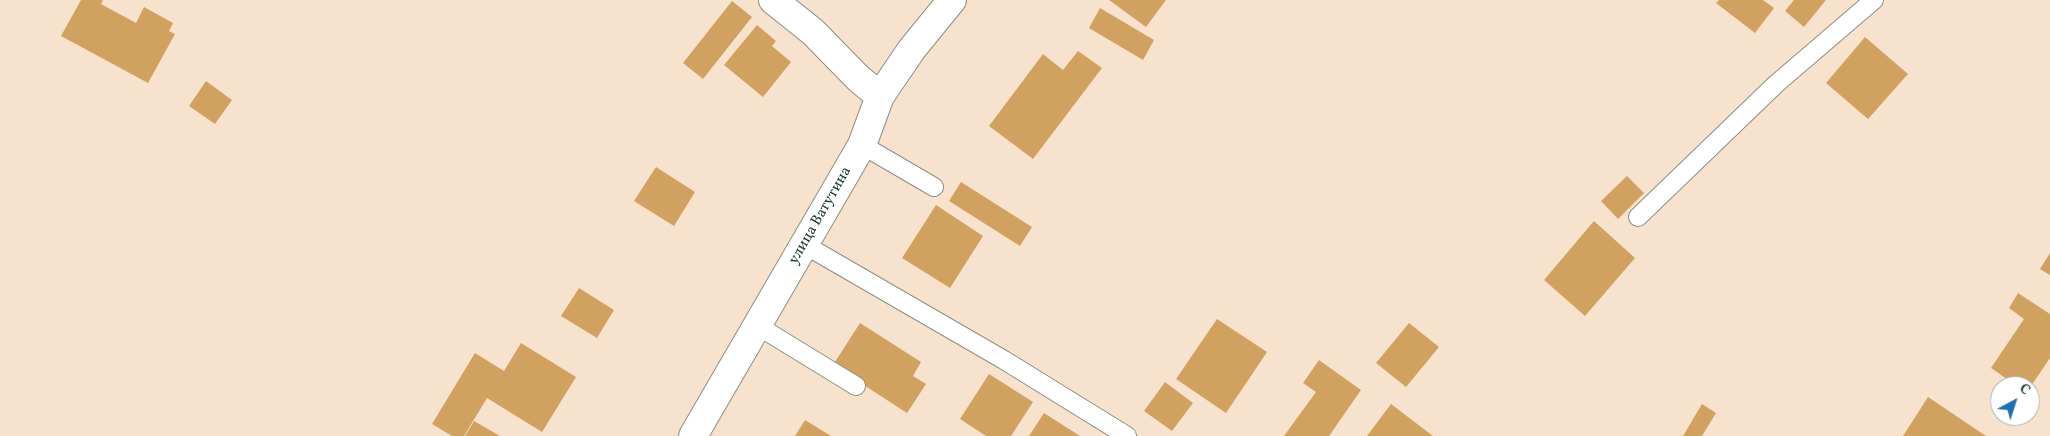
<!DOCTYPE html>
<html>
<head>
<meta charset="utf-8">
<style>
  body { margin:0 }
  #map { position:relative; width:2050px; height:436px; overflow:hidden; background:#f7e3cd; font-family:Vollkorn,serif }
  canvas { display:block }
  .north { position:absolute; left:1990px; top:376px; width:50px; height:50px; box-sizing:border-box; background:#fff; border:1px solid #a5b1ae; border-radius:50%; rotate:40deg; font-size:14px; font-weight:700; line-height:20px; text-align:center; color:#1f3d34 }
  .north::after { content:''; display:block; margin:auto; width:18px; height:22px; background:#1f6fb2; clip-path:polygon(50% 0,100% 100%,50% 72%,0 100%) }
</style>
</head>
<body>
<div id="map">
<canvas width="2050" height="436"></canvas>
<div class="north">С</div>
</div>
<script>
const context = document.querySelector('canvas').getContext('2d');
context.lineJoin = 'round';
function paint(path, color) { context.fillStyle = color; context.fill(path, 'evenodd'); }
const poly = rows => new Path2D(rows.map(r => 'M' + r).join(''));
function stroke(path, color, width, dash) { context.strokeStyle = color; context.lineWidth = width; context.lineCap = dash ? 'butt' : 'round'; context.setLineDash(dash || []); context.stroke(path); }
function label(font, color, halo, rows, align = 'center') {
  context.font = font + ' Vollkorn,serif'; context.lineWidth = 4; context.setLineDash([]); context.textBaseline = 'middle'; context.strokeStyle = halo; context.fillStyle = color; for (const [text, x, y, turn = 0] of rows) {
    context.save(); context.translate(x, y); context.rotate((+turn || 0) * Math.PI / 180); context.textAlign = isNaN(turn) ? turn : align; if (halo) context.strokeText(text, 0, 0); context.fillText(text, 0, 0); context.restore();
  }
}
const building = poly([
  [81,0,103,0,101,4,136,23,144,7,173,23,169,31,175,34,148,83,61,36],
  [1109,0,1166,0,1146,27],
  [1719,0,1763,0,1774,8,1755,33,1716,3],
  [1794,0,1826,0,1804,27,1785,11],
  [732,1,752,17,703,79,683,63],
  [1100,8,1154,40,1143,60,1089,28],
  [757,25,776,41,772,46,791,62,763,97,724,65],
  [1865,37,1908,74,1868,119,1826,83],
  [1078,51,1102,68,1033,159,989,126,1043,54,1063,70],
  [206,81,232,100,215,124,189,106],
  [656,167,695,192,674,226,634,201],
  [1627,176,1644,193,1618,219,1601,201],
  [961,182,1032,227,1020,246,949,201],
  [936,205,983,236,950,288,902,258],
  [1594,221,1635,258,1585,316,1544,280],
  [2050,253,2050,275,2040,269],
  [579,288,614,310,597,338,561,316],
  [2018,293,2050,314,2050,358,2031,386,2017,386,1991,368,2024,319,2009,308],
  [1217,319,1267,352,1226,413,1176,379],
  [860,323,921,362,913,376,926,384,907,413,833,365],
  [1409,323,1439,347,1406,387,1376,363],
  [521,343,576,377,542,432,487,398,464,436,452,436,432,424,475,353,504,371],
  [1319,360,1361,390,1329,436,1284,436,1316,392,1303,383],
  [989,374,1033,402,1011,436,986,436,960,419],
  [1165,382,1193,403,1172,431,1144,411],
  [1928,397,1986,436,1903,436],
  [1391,404,1433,436,1367,436],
  [1702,404,1716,413,1702,436,1683,436],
  [1044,413,1080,436,1029,436],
  [805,420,831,436,795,436],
  [474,421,500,436,465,436]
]);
const service = poly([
  [862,145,934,187],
  [1638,217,1776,84,1874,0],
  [805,245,1004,360,1127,436],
  [758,326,856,386]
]);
const minor = poly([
  [773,0,813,32,859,79,880,96],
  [693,436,862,145,880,96,912,49,952,0]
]);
const streetNames = [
  ["улица Ватутина",821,216,-60]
];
paint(building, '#d1a15f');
stroke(service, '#8b9080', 20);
stroke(minor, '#8b9080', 30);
stroke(service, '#fff', 18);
stroke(minor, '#fff', 28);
label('15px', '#1f3d34', '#fff', streetNames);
</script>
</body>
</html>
